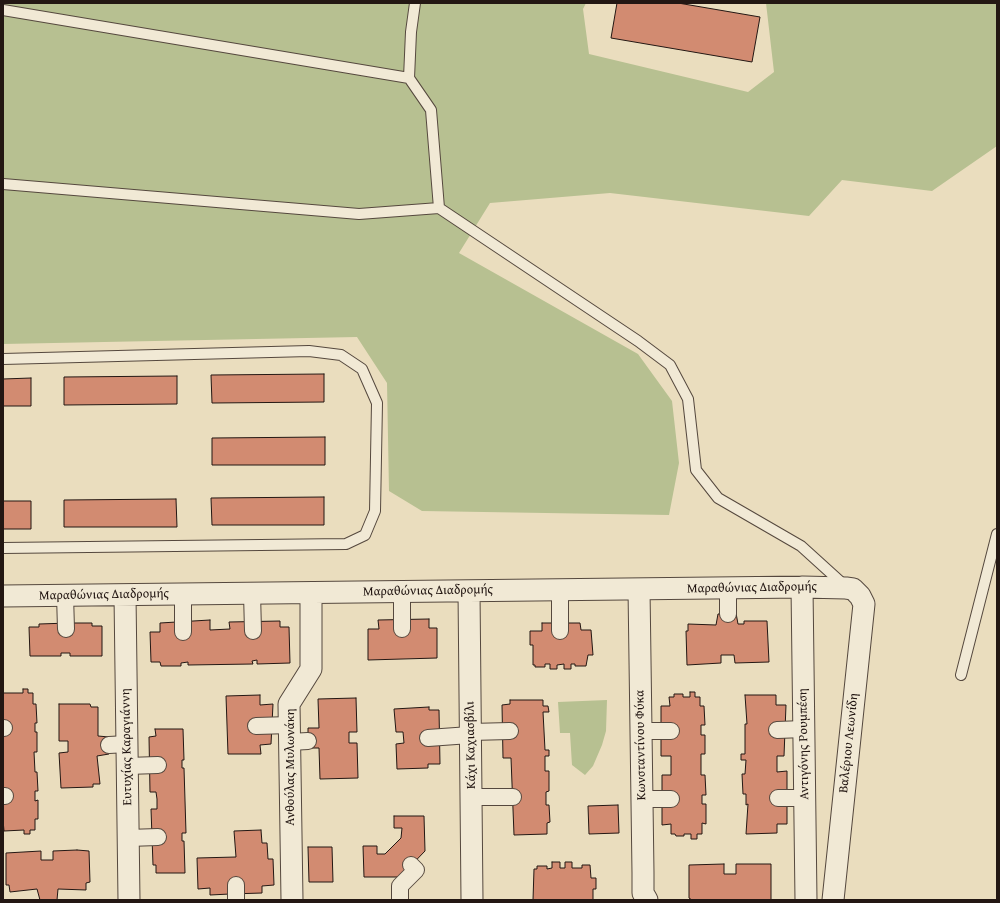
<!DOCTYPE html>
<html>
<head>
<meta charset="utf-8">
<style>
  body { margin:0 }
  #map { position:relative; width:1000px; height:903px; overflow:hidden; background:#eaddbe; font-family:"Gentium Book Plus",serif }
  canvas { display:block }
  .frame { position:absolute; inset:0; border:4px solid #231713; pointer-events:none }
</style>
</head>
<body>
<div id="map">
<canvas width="1000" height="903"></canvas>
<div class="frame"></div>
</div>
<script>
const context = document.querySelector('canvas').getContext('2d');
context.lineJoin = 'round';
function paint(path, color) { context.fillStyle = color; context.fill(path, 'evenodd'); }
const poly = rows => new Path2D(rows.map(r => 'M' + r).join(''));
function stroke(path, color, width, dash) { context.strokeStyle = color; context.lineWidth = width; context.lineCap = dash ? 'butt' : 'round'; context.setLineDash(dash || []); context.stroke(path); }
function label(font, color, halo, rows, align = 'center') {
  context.font = font + ' "Gentium Book Plus",serif'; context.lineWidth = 3; context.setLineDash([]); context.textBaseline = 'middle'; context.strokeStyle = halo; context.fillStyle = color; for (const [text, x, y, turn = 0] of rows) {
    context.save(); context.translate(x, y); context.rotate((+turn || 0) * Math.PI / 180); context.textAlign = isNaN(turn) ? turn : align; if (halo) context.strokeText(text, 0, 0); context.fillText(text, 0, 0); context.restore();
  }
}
const green = poly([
  [3,3,586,3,583,9,589,54,748,92,774,72,766,3,997,3,997,146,932,191,842,180,809,216,610,193,490,203,459,253,638,354,672,401,679,463,669,515,422,511,389,491,387,383,357,337,3,344],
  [607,700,606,731,602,745,593,766,585,775,572,765,570,733,560,733,558,702]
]);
const building = poly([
  [617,3,678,3,760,17,752,62,611,38,617,3],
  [324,374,324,402,212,403,211,375,324,374],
  [177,376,177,404,64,405,64,377,177,376],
  [31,378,31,406,3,406,3,379,31,378],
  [325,437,325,465,212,465,212,438,325,437],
  [324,497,324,525,212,525,211,498,324,497],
  [176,499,177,527,64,527,64,500,176,499],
  [3,501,31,501,31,529,3,529,3,501],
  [736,613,738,624,744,624,744,621,767,621,769,662,735,663,734,655,721,655,721,663,687,665,686,631,688,631,688,624,716,625,718,614,736,613],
  [429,619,429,628,437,628,437,658,368,660,368,629,379,629,378,620,429,619],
  [210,620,210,630,230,629,229,622,280,621,280,627,289,627,290,663,257,664,257,660,252,661,253,664,188,665,188,662,181,663,181,666,161,666,160,662,151,662,150,632,160,632,160,623,210,620],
  [69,623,92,623,92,626,102,626,102,656,70,656,70,653,61,653,61,656,30,656,29,627,39,627,39,624,69,623],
  [542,623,580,623,581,630,591,630,593,655,588,655,586,666,575,666,575,664,571,664,571,669,564,669,564,664,557,665,557,669,550,669,550,664,545,664,545,667,535,667,535,665,533,665,533,645,530,645,530,631,542,631,542,623],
  [23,689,28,689,28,693,33,693,33,704,36,704,37,723,35,723,35,732,37,732,37,752,34,752,35,772,37,772,38,791,35,791,35,801,38,800,38,819,35,819,35,830,30,830,30,834,24,834,24,830,4,831,3,820,3,693,23,693,23,689],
  [690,692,695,692,695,697,700,697,700,706,704,706,705,725,701,725,701,735,705,735,705,754,701,754,701,775,705,775,706,795,702,795,702,804,706,804,706,824,702,823,702,834,697,834,697,839,691,839,691,834,684,834,684,836,676,836,675,834,671,834,671,824,662,825,662,775,671,775,671,756,661,756,661,706,670,706,669,697,674,697,674,694,683,694,683,697,690,697,690,692],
  [260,695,260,705,273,704,271,744,260,745,261,754,228,754,226,696,260,695],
  [745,695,776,695,776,705,786,705,784,756,777,756,777,772,787,771,787,824,777,824,777,833,746,834,748,804,746,805,746,794,743,794,742,774,745,774,746,760,741,760,741,754,745,754,745,724,747,724,745,695],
  [356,698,357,732,349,732,349,743,357,743,358,778,320,779,319,748,308,748,308,728,319,728,318,699,356,698],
  [510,700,543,700,543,706,548,706,549,712,543,712,545,750,549,750,549,756,545,756,545,771,549,771,549,791,546,792,546,805,549,805,550,822,547,823,547,834,514,835,511,758,503,758,502,705,510,704,510,700],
  [59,704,90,704,91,707,98,707,98,736,109,737,109,754,97,756,100,784,93,784,93,787,61,788,59,753,68,752,68,741,59,741,59,704],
  [429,707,429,710,439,710,440,764,428,764,428,768,397,769,396,744,404,743,403,732,396,732,394,709,429,707],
  [155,729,183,729,184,760,182,760,182,768,184,768,186,833,182,833,182,841,184,841,185,873,156,873,156,865,153,865,151,809,157,809,157,799,156,792,150,792,149,737,156,736,155,729],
  [618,805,619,833,589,834,588,806,618,805],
  [394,816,424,816,425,851,400,877,364,877,363,846,377,846,377,854,385,854,401,838,402,828,394,828,394,816],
  [261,830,262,843,267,843,268,859,273,859,274,885,262,886,262,893,230,894,210,895,210,888,198,889,197,858,236,857,234,831,261,830],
  [308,847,332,847,333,882,309,882,308,847],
  [77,850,89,851,90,882,86,883,86,890,58,889,57,900,40,900,37,889,10,892,9,885,6,885,6,853,41,851,41,860,53,860,53,851,77,850],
  [552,862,560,862,560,868,565,868,565,862,572,862,572,868,582,868,582,865,590,865,591,878,596,878,596,889,593,889,593,900,533,900,534,869,537,869,537,866,547,866,547,869,552,868,552,862],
  [724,864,724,874,736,874,736,864,771,864,771,900,692,900,689,898,689,865,724,864]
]);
const service = poly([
  [3,10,409,78,431,110,439,208],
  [409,78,411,32,415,3],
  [3,184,359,214,439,208,638,341,670,365,688,399,696,470,718,498,801,546,844,585],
  [3,359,309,351,341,355,362,369,377,403,375,511,365,535,346,544,3,548],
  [961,675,997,534]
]);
const pedestrian = poly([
  [728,588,728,614],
  [402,592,402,629],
  [252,593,253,631],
  [183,594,183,632],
  [65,595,66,629],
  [560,631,560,590],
  [256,726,290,725],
  [3,728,4,728],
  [777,730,804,729],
  [641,731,671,731],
  [470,732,510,731],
  [428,738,470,735],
  [290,742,308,741],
  [109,745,127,744],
  [127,766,158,765],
  [3,796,5,796],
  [471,797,513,797],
  [778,798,805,798],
  [642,799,671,799],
  [128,838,158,837],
  [236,885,236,900],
  [400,900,400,886,416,870,411,865]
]);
const minor = poly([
  [802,587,806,900],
  [639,589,643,873,643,893,647,900],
  [469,591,472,900],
  [125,595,129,900],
  [3,596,802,587,846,588,853,589,860,596,864,604,833,900],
  [292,900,289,704,311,669,311,593]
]);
const streetNames = [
  ["Μαραθώνιας Διαδρομής",752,588,-1],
  ["Μαραθώνιας Διαδρομής",428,591,-1],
  ["Μαραθώνιας Διαδρομής",104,595,-1],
  ["Βαλέριου Λεωνίδη",849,743,-84],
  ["Αντιγόνης Ρουμπέση",804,744,-91],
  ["Κάχι Καχιασβίλι",471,745,-91],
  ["Κωνσταντίνου Φύκα",641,745,-91],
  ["Ευτυχίας Καραγιάννη",127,747,-91],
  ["Ανθούλας Μυλωνάκη",291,767,-90]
];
paint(green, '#b7c091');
paint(building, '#d28b71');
stroke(building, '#231713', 1);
stroke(service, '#55483e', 12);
stroke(pedestrian, '#55483e', 18);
stroke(minor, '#55483e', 23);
stroke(service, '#f1e9d5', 10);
stroke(pedestrian, '#f1e9d5', 16);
stroke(minor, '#f1e9d5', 21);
label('13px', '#231713', '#f1e9d5', streetNames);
</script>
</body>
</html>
